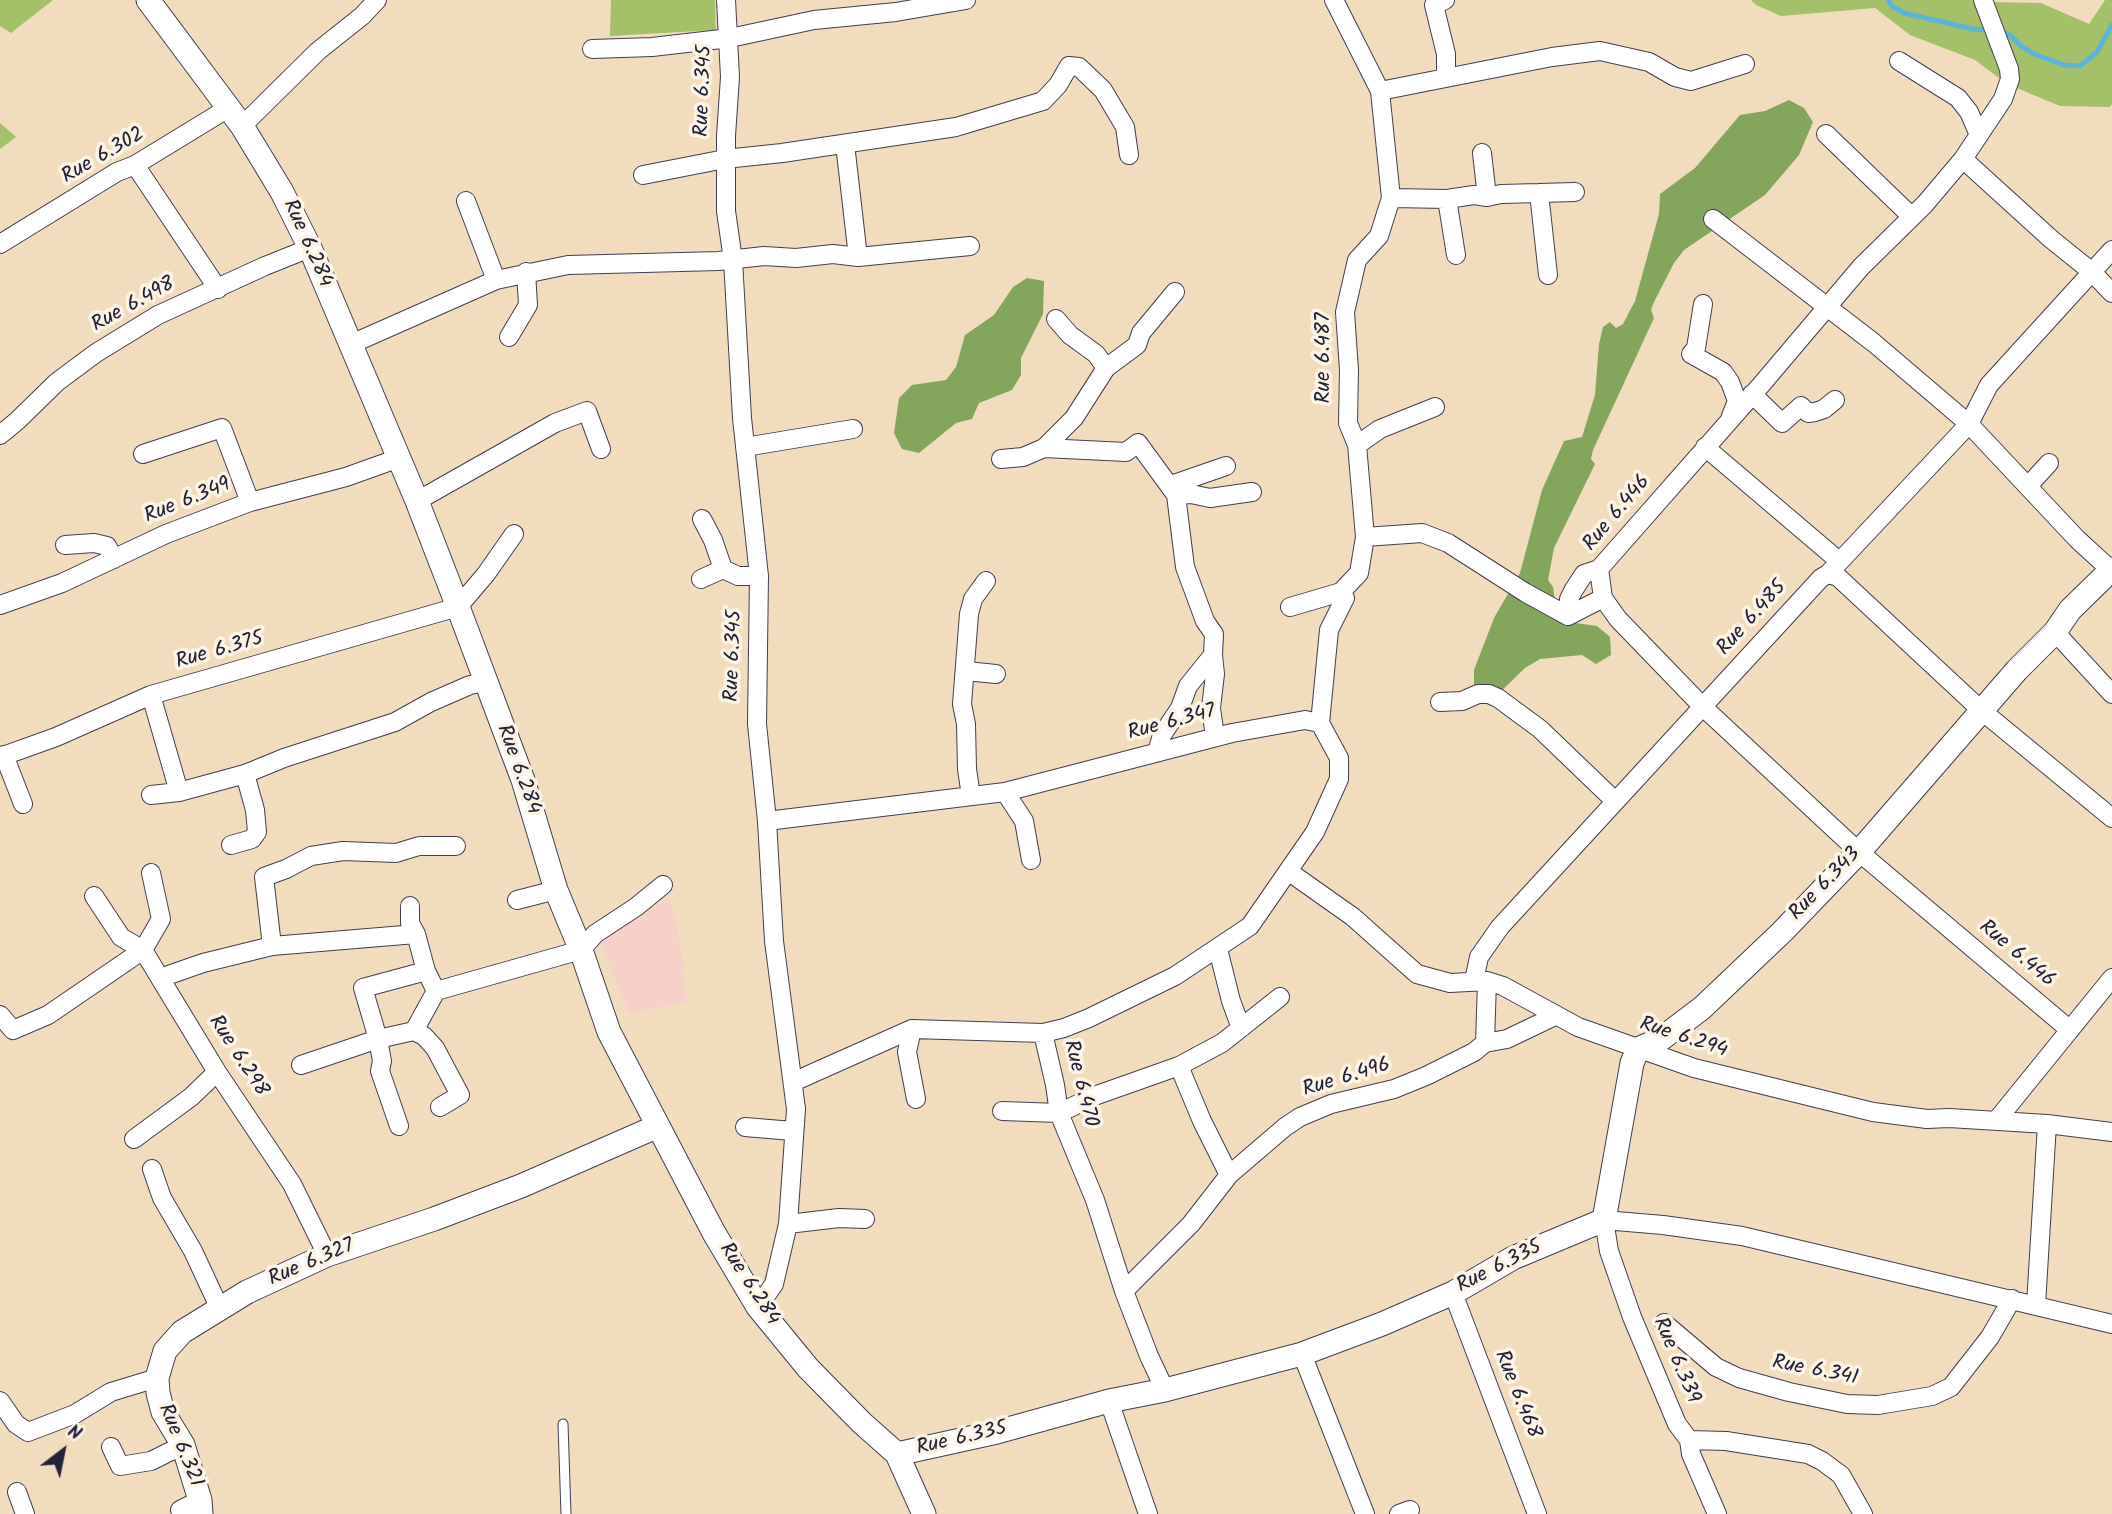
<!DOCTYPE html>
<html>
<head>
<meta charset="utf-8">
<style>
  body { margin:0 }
  #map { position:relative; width:2112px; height:1514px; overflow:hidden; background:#f2dcbe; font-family:Kalam,sans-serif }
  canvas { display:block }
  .north { position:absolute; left:28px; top:1416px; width:70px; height:70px; -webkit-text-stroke:5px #fcf5e5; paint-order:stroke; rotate:32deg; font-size:19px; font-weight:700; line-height:28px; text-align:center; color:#22223b }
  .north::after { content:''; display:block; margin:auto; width:24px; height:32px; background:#22223b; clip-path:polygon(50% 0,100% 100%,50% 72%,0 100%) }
</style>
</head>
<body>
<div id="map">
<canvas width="2112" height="1514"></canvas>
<div class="north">N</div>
</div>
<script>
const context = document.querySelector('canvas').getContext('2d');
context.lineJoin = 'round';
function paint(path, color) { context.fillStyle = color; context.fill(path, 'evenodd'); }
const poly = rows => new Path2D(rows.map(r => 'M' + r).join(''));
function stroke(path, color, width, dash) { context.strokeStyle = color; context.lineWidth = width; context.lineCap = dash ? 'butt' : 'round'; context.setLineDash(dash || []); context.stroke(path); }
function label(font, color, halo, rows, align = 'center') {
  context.font = font + ' Kalam,sans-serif'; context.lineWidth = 7; context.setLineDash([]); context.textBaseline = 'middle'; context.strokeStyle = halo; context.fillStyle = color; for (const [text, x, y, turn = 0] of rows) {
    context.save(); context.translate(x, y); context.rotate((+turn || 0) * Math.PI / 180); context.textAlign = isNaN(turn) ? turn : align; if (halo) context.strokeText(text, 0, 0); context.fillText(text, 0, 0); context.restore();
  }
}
const built = poly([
  [669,899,676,922,684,971,681,972,688,1002,629,1013,598,937]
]);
const green = poly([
  [0,0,53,0,11,33,0,26],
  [611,0,715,0,716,30,610,36],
  [1751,0,1986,0,1991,2,2041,3,2089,24,2105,0,2112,0,2112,104,2110,107,2060,106,2007,84,1975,60,1910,35,1875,8,1781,16,1756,5],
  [0,123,16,137,0,149]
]);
const forest = poly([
  [1789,100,1804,108,1813,122,1799,155,1765,195,1684,250,1674,263,1654,302,1651,310,1654,318,1593,450,1591,459,1595,464,1554,548,1548,580,1553,587,1557,614,1561,621,1597,626,1610,637,1611,655,1596,664,1582,655,1540,659,1525,668,1493,699,1474,687,1474,670,1494,618,1520,573,1542,490,1564,441,1582,437,1595,395,1599,344,1603,327,1610,322,1616,328,1623,324,1635,301,1659,214,1660,194,1695,168,1740,115,1765,111],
  [1027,278,1044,281,1043,314,1021,358,1021,375,1012,390,979,403,972,419,956,423,919,453,902,449,894,433,899,398,912,385,946,380,956,367,965,335,994,315,1013,287]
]);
const stream = poly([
  [1888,0,1892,6,1904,13,1973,29,1990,30],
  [2000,30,2011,36,2021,46,2034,54,2064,65,2080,66,2097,52,2112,25]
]);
const service = poly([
  [563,1424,566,1514]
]);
const minor = poly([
  [726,0,730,77,726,136,726,211,733,260,742,418,759,576,757,724,767,821,774,941,796,1109,788,1224,774,1284,758,1307],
  [1445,0,1434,5,1446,54,1446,77],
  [592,49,652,47,730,38,814,20,896,12,966,0],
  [1899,61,1958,98,1969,112,1979,135,1963,159,1925,204,1861,267,1761,385,1599,569,1603,598,1618,619,1703,707,1859,852,2070,1030],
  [1380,91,1552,57,1600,51,1649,62,1675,77,1691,81,1745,64],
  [242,126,318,51,362,16,377,0],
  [1826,134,1911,216],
  [1979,135,2003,99,2010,79,2009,69,1983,0],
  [845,144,858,257],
  [1482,153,1487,197],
  [1963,159,2051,239,2092,272,2112,293],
  [135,165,218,289],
  [643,175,725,159,782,153,956,127,1043,101,1058,85,1069,66,1079,67,1103,90,1125,127,1129,155],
  [1539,193,1575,192],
  [1391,198,1447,199,1474,195,1487,197,1501,194,1539,193,1548,275],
  [1447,199,1456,255],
  [466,201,496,280],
  [1713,219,1874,343,1969,424,2077,539,2112,571],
  [0,244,117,172,135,165,230,107],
  [1703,304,1696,348,1691,354,1723,372,1730,382,1737,401,1731,416],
  [1056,319,1070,335,1096,354,1106,368],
  [509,337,528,305,526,272],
  [349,345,496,280,568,265,719,261,764,256,796,258,833,254,858,257,970,246],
  [1752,394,1782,423,1801,406,1808,413,1815,412,1824,409,1835,400],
  [0,435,17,421,57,382,96,353,158,315,265,266,310,248],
  [1357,445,1380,429,1435,407],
  [745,447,853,429],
  [1705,447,1839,561],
  [143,454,222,428,250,502],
  [1001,459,1023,457,1044,448],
  [1171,485,1226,466],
  [2029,485,2049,463],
  [1176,495,1191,494,1210,498,1252,492],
  [417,501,555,423,587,411,601,449],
  [702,519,713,540,723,569,738,576,759,576],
  [1365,537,1422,533,1448,543,1526,593,1568,616,1603,598],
  [65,545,94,543,107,546,114,559],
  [1828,574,1969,424,1989,385,2112,250],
  [701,579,723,569],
  [0,605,62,583,166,534,250,502,346,477,399,458],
  [1290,607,1341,592],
  [1568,616,1569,599,1573,591,1584,574,1599,569],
  [2055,632,2112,694],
  [1213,655,1215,674,1211,708,1215,737],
  [966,671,996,674],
  [151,695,179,792,245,774,284,758,395,722,431,702,470,685,486,682],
  [1440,702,1462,701,1478,694,1489,694,1498,698,1540,729,1615,801],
  [1320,723,1329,630,1345,598,1341,592,1359,573,1365,537,1357,445,1348,423,1349,370,1345,312,1357,260,1379,236,1391,198,1380,91,1334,0],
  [1157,752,1162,735,1180,708,1188,686,1213,655,1214,634,1205,621,1185,567,1176,495,1138,443,1126,452,1044,448,1074,418,1106,368,1137,345,1141,333,1175,292],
  [4,755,23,804],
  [0,757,56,737,151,695,458,607,486,574,514,534],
  [1005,792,1024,821,1031,860],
  [151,795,179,792],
  [971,796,967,769,966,724,962,704,969,614,973,599,986,581],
  [767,821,1005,792,1232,733,1305,720,1320,723,1339,758,1339,779,1315,832,1250,926,1175,976,1089,1018,1064,1028,1043,1033],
  [231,845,252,839,257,832,255,810,245,774],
  [1288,871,1353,917,1417,974,1450,983,1487,981,1503,986,1578,1027,1694,1068,1873,1112,1927,1119,1949,1118,2047,1124,2112,1132],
  [94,896,121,937,143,950,217,1072,292,1184,327,1255],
  [517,900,556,890],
  [410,906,410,923,416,934],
  [272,946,264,877,286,869,311,856,343,851,396,853,419,846,456,846],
  [1218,949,1231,1001,1241,1028],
  [160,978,203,963,272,946,416,934,426,971,436,991,414,1031,378,1039,301,1065],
  [1474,981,1479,957,1500,927,1821,578,1828,574,1838,577,1982,711,2112,818],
  [436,991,581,950,595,934,636,907,663,885],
  [0,1015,13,1030,48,1015,143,950,161,919,151,873],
  [912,1029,907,1052,916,1099],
  [414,1031,424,1036,435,1048,460,1095,440,1107],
  [1485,1043,1487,981],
  [1179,1066,1202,1121,1229,1175],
  [793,1082,912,1029,1043,1033,1055,1085,1059,1113,1095,1200,1124,1291,1149,1356,1165,1390],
  [1002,1111,1059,1113,1097,1095,1179,1066,1222,1043,1280,997],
  [1996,1121,2112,978],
  [399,1126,380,1071,382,1061,378,1039,363,988,426,971],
  [745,1127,793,1131],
  [134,1139,191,1097,217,1072],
  [152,1169,162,1198,193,1251,220,1309],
  [788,1224,839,1218,865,1219],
  [1124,1291,1191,1224,1229,1175,1285,1127,1300,1117,1331,1104,1394,1089,1426,1076,1474,1052,1485,1043,1507,1039,1555,1016],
  [1453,1293,1537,1514],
  [2036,1305,2047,1124],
  [1664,1323,1716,1367,1739,1378,1789,1392,1847,1404,1878,1405,1932,1396,1951,1387,1990,1337,2012,1299],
  [1302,1354,1365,1514],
  [0,1401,16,1424,28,1432,75,1414,111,1392,157,1378],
  [1109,1401,1148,1514],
  [1689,1440,1726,1441,1808,1454,1822,1461,1841,1475,1863,1514],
  [111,1447,120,1466,151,1461,183,1445],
  [17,1492,25,1514],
  [180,1510,200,1500],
  [1399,1514,1410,1510],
  [1717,1514,1691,1454,1689,1440,1677,1424,1632,1317,1609,1251,1604,1220,1663,1225,1742,1236,2112,1324]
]);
const tertiary = poly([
  [148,0,242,126,282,192,310,248,417,501,458,607,523,780,556,890,581,950,609,1032,714,1233,758,1307,808,1368,862,1423,897,1454,924,1514],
  [897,1454,997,1432,1109,1401,1165,1390,1302,1354,1382,1324,1453,1293,1513,1258,1604,1220,1632,1063,1638,1049,1661,1039,1702,1008,1782,932,1859,852,2017,670,2055,632,2070,610,2112,569],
  [201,1514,200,1500,183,1445,163,1412,158,1393,157,1378,165,1351,182,1332,247,1292,327,1255,434,1219,521,1186,658,1126]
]);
const streetNames = [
  ["Rue 6.345",705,91,-88],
  ["Rue 6.302",104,157,-30],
  ["Rue 6.284",306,244,66],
  ["Rue 6.498",134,306,-29],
  ["Rue 6.487",1325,358,-90],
  ["Rue 6.349",188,502,-22],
  ["Rue 6.446",1618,514,-50],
  ["Rue 6.485",1753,619,-48],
  ["Rue 6.375",220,652,-16],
  ["Rue 6.345",735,656,-88],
  ["Rue 6.347",1172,724,-15],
  ["Rue 6.284",517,770,70],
  ["Rue 6.343",1826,885,-46],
  ["Rue 6.446",2016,955,40],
  ["Rue 6.294",1683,1039,18],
  ["Rue 6.298",237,1057,57],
  ["Rue 6.496",1347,1079,-17],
  ["Rue 6.470",1079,1084,76],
  ["Rue 6.327",312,1264,-23],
  ["Rue 6.335",1500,1268,-27],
  ["Rue 6.284",748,1285,57],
  ["Rue 6.339",1675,1361,67],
  ["Rue 6.341",1815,1372,11],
  ["Rue 6.468",1516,1395,68],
  ["Rue 6.335",962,1440,-13],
  ["Rue 6.321",179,1446,68]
];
paint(built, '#f7d0ca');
paint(green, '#a4c068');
paint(forest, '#83a65c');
stroke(stream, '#5cb4d9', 5);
stroke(service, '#413e4f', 11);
stroke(minor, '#413e4f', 20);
stroke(tertiary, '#413e4f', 25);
stroke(service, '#fff', 9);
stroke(minor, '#fff', 18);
stroke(tertiary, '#fff', 23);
label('21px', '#22223b', '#fcf5e5', streetNames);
</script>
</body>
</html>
